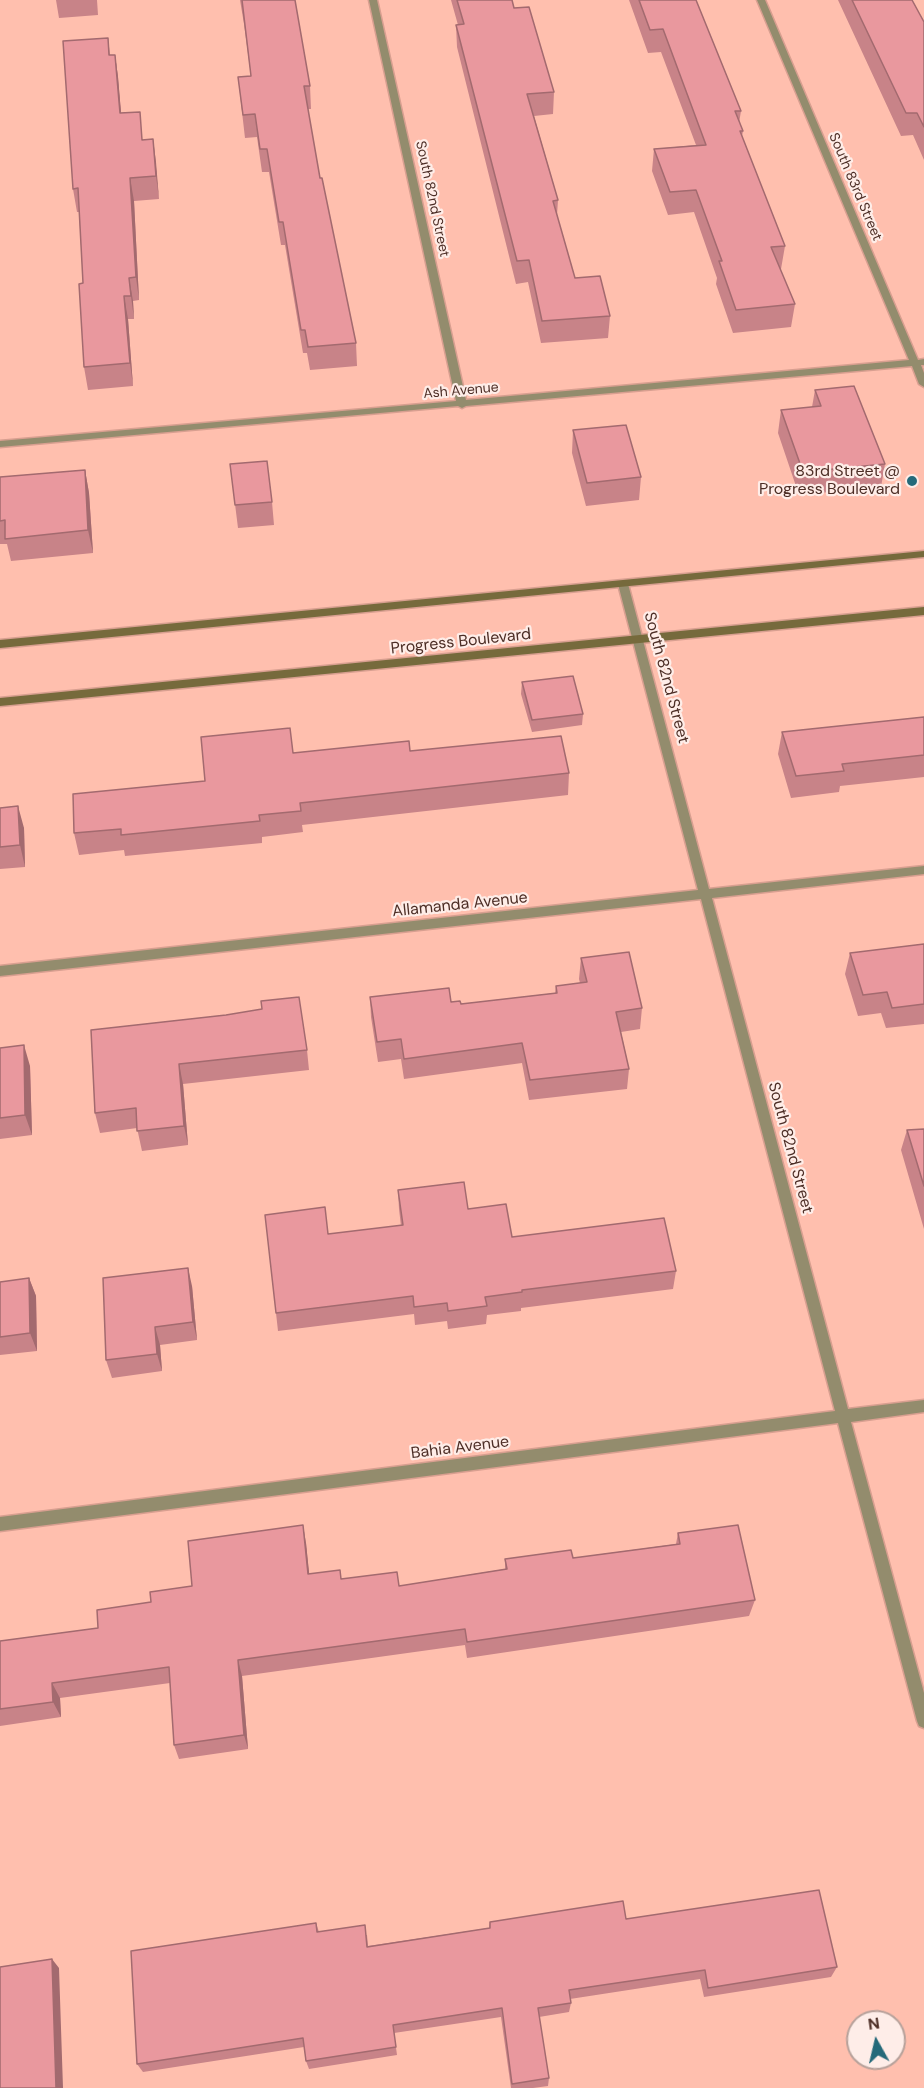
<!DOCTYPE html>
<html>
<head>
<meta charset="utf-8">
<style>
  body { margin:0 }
  #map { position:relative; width:924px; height:2088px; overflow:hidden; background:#ffbfae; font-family:"DM Sans",sans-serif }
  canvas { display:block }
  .north { position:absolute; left:846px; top:2010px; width:60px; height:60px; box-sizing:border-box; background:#feede8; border:2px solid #b7a19a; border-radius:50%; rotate:352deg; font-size:16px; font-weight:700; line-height:24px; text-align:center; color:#4d2e26 }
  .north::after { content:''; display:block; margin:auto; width:21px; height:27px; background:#256a7a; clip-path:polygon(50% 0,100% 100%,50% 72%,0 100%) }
</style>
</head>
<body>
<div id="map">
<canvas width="924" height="2088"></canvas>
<div class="north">N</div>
</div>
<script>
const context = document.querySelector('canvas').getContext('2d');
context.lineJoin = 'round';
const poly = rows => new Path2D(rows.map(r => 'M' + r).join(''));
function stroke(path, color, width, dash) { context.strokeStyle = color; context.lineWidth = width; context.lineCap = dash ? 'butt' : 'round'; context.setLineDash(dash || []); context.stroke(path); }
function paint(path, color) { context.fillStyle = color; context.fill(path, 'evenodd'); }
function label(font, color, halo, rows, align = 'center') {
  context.font = font + ' "DM Sans",sans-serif'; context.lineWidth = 4.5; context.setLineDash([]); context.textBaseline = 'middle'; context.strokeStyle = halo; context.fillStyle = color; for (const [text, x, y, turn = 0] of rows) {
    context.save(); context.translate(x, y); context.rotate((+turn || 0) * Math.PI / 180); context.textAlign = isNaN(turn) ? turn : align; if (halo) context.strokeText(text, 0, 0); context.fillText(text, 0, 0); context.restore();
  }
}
const street = poly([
  [369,0,377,0,466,400,909,360,757,0,765,0,918,360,924,359,924,365,921,365,924,373,924,387,919,384,912,366,466,406,462,408,458,406,0,447,0,441,456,401,369,0],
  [623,581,628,584,709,889,924,866,924,874,712,898,848,1409,924,1400,924,1412,851,1422,924,1693,924,1728,919,1726,917,1721,838,1423,0,1531,0,1517,835,1411,701,899,0,976,0,966,698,890,618,584,623,581]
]);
const secondary = poly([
  [924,551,924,557,0,648,0,640,924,551],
  [924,607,924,615,0,706,0,698,924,607]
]);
const wall = poly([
  [56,0,97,0,98,15,59,18],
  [240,0,295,0,310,86,311,109,308,109,320,178,356,343,357,366,310,370,307,353,303,353,285,245,281,245,269,172,262,172,257,137,245,138,238,77,251,76,244,24],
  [451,0,512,0,514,8,554,92,553,114,534,116,558,200,557,215,575,278,610,316,608,338,541,343,528,282,516,284,457,47,456,25,458,25],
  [629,0,696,0,741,111,739,123,743,131,742,136,785,246,781,269,780,269,795,304,791,327,733,333,716,284,717,278,694,212,668,215,652,171,654,149,696,145,661,52,648,53],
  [838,0,912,0,924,22,924,160,913,135,901,136],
  [108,38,110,55,115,55,118,77,121,113,143,140,153,139,159,199,134,201,139,300,133,301,134,319,128,319,133,386,88,390,84,367,83,283,79,212,77,212,73,189],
  [815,390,885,464,881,487,799,495,778,433,781,410,812,407],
  [573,430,641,477,639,500,586,506,572,453],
  [230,464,272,502,274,525,238,528],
  [85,470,89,493,93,553,11,561,7,544,0,544,0,477],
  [522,682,583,714,582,725,532,732,521,694],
  [924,717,924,777,840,786,839,792,791,798,778,754,782,732],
  [410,751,569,773,568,795,302,825,303,832,262,837,262,843,125,856,124,850,79,855,74,833,205,781,293,753],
  [0,808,24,828,25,867,0,869],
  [924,944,924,1024,886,1028,881,1013,858,1016,845,974,850,953],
  [581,958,642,1008,640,1029,621,1032,629,1069,627,1089,529,1100,522,1063,404,1079,401,1059,378,1062,371,1017,370,997,451,1002,461,1004,555,993,556,986,580,983,579,979],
  [91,1030,307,1050,309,1070,183,1084,188,1145,142,1151,137,1128,100,1133,95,1113],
  [0,1048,30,1066,32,1135,0,1139],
  [924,1129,924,1229,901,1150,907,1130],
  [398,1190,468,1209,512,1237,676,1271,673,1289,521,1308,521,1311,487,1315,486,1324,448,1329,447,1321,415,1325,414,1314,278,1331,276,1313,328,1234,401,1226,399,1209],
  [29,1278,36,1296,37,1351,0,1355,0,1282],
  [192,1286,197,1340,160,1345,162,1371,112,1378,106,1360],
  [678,1533,755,1600,749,1616,467,1658,465,1645,242,1676,248,1749,179,1759,174,1745,170,1683,60,1698,61,1717,0,1726,0,1641,98,1628,151,1602,306,1543,309,1574,341,1579,399,1586,505,1569,505,1559,573,1558,676,1544],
  [626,1919,837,1967,831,1977,704,1997,700,1979,570,1999,571,2003,569,2012,539,2017,549,2078,548,2086,533,2088,511,2088,501,2017,394,2033,397,2055,309,2069,306,2061,304,2047,143,2072,137,2064,316,1923,319,1932,367,1935,368,1946,489,1928,490,1922]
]);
const shadedWall = poly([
  [115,55,118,77,123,136,120,113],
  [153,139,156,162,159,199,156,176],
  [130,178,134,201,139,300,136,277],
  [129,278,133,301,134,319,131,296],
  [124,296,128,319,133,386,130,363],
  [85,470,89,493,93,553,88,530],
  [18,806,24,828,25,867,20,845],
  [24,1045,30,1066,32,1135,25,1115],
  [179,1064,183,1084,188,1145,184,1126],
  [188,1268,192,1286,197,1340,193,1322],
  [29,1278,36,1296,37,1351,30,1333],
  [155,1327,160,1345,162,1371,157,1354],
  [303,1525,306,1543,311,1591,308,1574],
  [238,1660,242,1676,248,1749,244,1735],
  [52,1683,60,1698,61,1717,53,1702],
  [52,1959,59,1968,63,2088,56,2088]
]);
const building = poly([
  [242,0,295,0,310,86,304,86,320,178,322,178,356,343,308,347,305,330,301,330,283,222,279,222,267,149,260,149,255,114,243,115,238,77,251,76,242,0],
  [457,0,512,0,514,8,529,7,554,92,527,94,558,200,553,201,575,278,600,276,610,316,542,321,529,260,517,261,456,25,464,24,457,0],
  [639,0,696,0,741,111,735,111,743,131,740,131,785,246,771,247,795,304,736,310,719,261,722,261,696,190,670,192,654,149,706,145,663,29,650,30,639,0],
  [852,0,912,0,924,22,924,127,917,113,906,113,852,0],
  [108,38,109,55,115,55,120,113,140,112,142,140,153,139,156,176,130,178,136,277,129,278,131,296,124,296,130,363,84,367,79,284,83,283,78,188,73,189,63,41,108,38],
  [854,386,885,464,803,472,781,410,821,406,815,390,854,386],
  [626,425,641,477,587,483,573,430,626,425],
  [267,461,272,502,235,505,230,464,267,461],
  [85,470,88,530,5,539,5,520,0,521,0,477,85,470],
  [573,676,583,714,532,720,522,682,573,676],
  [924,717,924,755,842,764,844,771,796,776,782,732,924,717],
  [290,728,293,753,409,741,410,751,561,736,569,773,300,803,301,811,259,815,260,821,121,835,121,829,74,833,73,794,205,781,201,737,290,728],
  [18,806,20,845,0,847,0,808,18,806],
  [924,944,924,1004,892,1008,887,992,863,995,850,953,924,944],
  [629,952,642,1008,616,1012,629,1069,530,1080,522,1043,404,1059,401,1039,377,1042,370,997,449,988,451,1002,460,1001,461,1004,557,993,556,986,587,982,581,958,629,952],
  [299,997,307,1050,179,1064,184,1126,137,1131,136,1108,95,1113,91,1030,226,1015,262,1009,261,1001,299,997],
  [24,1045,25,1115,0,1118,0,1048,24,1045],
  [924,1129,924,1186,907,1130,924,1129],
  [464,1182,468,1209,506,1204,512,1237,664,1218,676,1271,522,1290,522,1292,485,1297,487,1306,448,1311,447,1303,414,1307,413,1296,276,1313,265,1215,325,1207,328,1234,403,1225,398,1190,464,1182],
  [188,1268,193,1322,155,1327,157,1354,106,1360,103,1278,188,1268],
  [29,1278,30,1333,0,1337,0,1282,29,1278],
  [303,1525,308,1574,340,1570,341,1579,397,1572,399,1586,507,1569,505,1559,571,1550,573,1558,680,1544,678,1533,738,1525,755,1600,467,1642,465,1629,238,1660,244,1735,174,1745,169,1667,52,1683,53,1702,0,1709,0,1641,98,1628,97,1610,151,1602,150,1592,192,1586,188,1541,303,1525],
  [819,1890,837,1967,708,1988,705,1970,569,1990,571,2003,538,2008,549,2078,512,2084,502,2008,393,2025,396,2047,306,2061,303,2038,137,2064,131,1951,316,1923,317,1932,365,1925,367,1947,490,1928,490,1922,623,1901,626,1919,819,1890],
  [52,1959,56,2088,0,2088,0,1967,52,1959]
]);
const markers = [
  [912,481,6,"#256a7a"]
];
const farStreetnames = [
  ["South 83rd Street",855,187,67],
  ["South 82nd Street",432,199,78],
  ["Ash Avenue",461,391,-5]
];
const poiNames = [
  ["83rd Street @",900,472],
  ["Progress Boulevard",900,490]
];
const streetNames = [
  ["Progress Boulevard",461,642,-6],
  ["South 82nd Street",666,678,75],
  ["Allamanda Avenue",460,905,-6],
  ["South 82nd Street",790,1148,75],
  ["Bahia Avenue",460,1448,-7]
];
stroke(street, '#d89f90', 3);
stroke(secondary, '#d89f90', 3);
paint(street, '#938c6d');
paint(secondary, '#766a3c');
paint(wall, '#c88388');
paint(shadedWall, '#a36a6f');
paint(building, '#e9989e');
stroke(building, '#a36a6f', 1.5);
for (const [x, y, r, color] of markers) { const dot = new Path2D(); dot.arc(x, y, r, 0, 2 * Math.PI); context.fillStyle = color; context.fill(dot); stroke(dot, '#feede8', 2); }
label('14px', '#4d2e26', '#feede8', farStreetnames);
label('16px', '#4d2e26', '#feede8', poiNames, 'right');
label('16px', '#4d2e26', '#feede8', streetNames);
</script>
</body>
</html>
